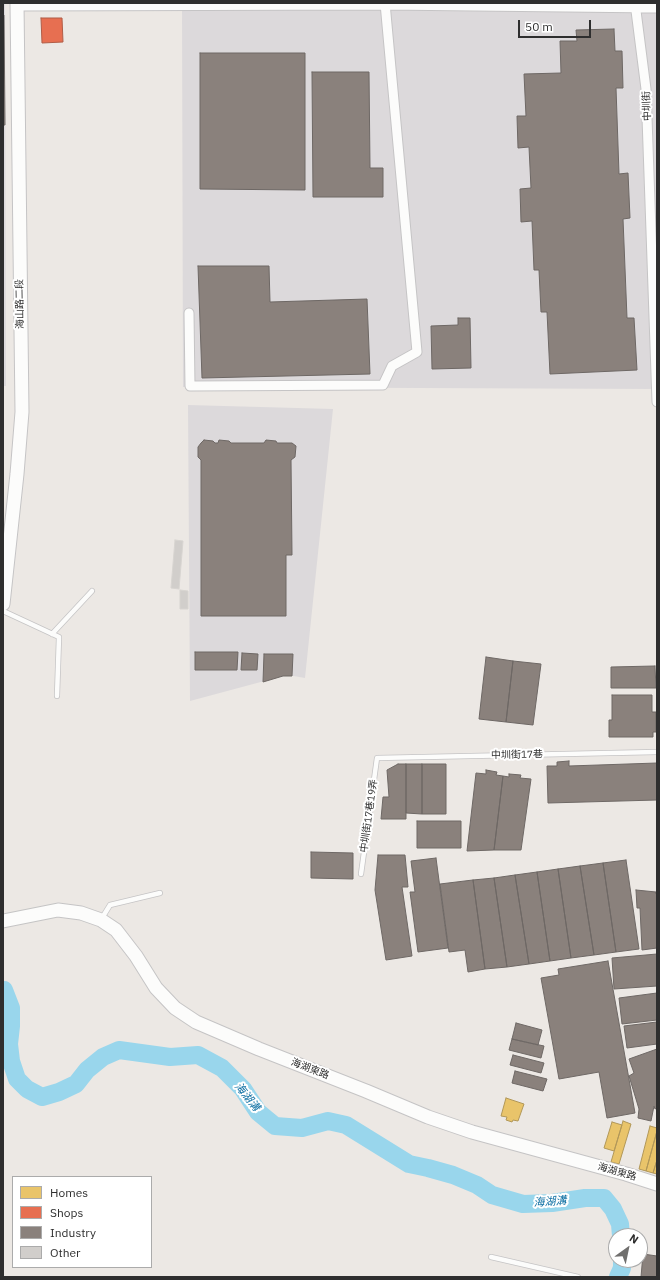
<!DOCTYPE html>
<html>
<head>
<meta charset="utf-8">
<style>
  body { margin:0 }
  #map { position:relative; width:660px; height:1280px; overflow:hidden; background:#ece8e4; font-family:"IBM Plex Sans",sans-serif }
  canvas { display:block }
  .frame { position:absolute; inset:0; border:4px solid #2e2e2e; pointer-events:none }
  .legend { position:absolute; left:12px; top:1176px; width:140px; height:92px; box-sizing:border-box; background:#fff; border:1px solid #ababab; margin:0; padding:5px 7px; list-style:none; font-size:12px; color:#2e2e2e }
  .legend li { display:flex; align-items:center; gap:8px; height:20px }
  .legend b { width:20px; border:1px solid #ababab }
  .north { position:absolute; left:608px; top:1228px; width:40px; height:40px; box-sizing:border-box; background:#fff; border:1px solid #ababab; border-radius:50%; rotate:33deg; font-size:11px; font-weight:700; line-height:16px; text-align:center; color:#2e2e2e }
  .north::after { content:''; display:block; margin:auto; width:14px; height:18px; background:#706f6e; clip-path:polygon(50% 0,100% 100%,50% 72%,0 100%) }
  .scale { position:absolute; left:518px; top:20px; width:73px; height:18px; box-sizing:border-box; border:2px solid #2e2e2e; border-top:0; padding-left:5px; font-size:12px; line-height:14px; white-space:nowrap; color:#2e2e2e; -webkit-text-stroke:3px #fff; paint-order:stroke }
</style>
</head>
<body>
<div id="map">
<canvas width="660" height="1280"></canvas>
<div class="frame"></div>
<ul class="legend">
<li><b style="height:11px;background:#e9c46a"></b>Homes</li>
<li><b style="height:11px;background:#e76f51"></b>Shops</li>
<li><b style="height:11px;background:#8a817c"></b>Industry</li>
<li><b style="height:11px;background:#d1cecb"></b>Other</li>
</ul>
<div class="north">N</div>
<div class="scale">50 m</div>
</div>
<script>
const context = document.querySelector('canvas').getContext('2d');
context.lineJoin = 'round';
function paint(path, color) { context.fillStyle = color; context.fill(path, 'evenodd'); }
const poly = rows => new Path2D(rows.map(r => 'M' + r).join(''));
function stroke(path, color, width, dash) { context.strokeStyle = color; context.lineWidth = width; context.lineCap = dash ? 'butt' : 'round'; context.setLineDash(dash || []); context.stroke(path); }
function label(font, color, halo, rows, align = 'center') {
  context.font = font + ' "IBM Plex Sans","Noto Sans TC",sans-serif'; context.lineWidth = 4; context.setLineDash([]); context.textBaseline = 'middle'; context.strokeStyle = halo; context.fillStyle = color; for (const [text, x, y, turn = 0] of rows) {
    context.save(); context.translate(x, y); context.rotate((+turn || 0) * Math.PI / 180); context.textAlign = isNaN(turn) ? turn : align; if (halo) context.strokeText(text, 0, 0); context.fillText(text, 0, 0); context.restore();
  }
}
const industrial = poly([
  [3,3,5,3,6,386,3,386],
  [182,3,657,3,657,389,183,387],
  [188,405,333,409,305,678,288,675,283,676,190,701]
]);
const homes = poly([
  [506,1098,524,1104,518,1121,513,1120,512,1122,506,1120,507,1117,501,1116,506,1098],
  [623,1121,631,1124,619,1164,611,1162,623,1121],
  [612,1122,622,1125,614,1151,604,1148,612,1122],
  [650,1126,657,1128,657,1131,646,1171,639,1169,650,1126],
  [657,1131,657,1160,653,1173,646,1171,657,1131],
  [657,1160,657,1174,653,1173,657,1160]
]);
const shops = poly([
  [41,18,62,18,63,42,42,43,41,18]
]);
const industry = poly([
  [3,15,4,15,5,125,3,125,3,15],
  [614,29,615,51,622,51,623,88,616,88,619,174,628,173,630,218,623,219,627,318,634,318,637,370,550,374,547,312,541,312,539,270,534,270,532,221,521,222,520,189,531,188,529,147,518,148,517,116,526,116,524,74,561,73,560,41,577,41,576,30,614,29],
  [200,53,305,53,305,190,200,189,200,53],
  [312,72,369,72,370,168,383,168,383,197,313,197,312,72],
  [198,266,269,266,270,302,367,299,370,374,202,378,198,266],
  [458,318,470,318,471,368,432,369,431,326,458,325,458,318],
  [204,440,213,441,215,443,218,443,219,440,229,441,231,443,264,443,266,440,276,441,277,443,292,443,296,446,295,457,291,460,292,555,286,555,286,616,201,616,201,460,198,457,198,447,201,443,204,440],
  [195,652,238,652,237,670,195,670,195,652],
  [242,653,258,654,257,670,241,670,242,653],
  [264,654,293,654,292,676,283,676,263,682,264,654],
  [486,657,513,661,506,722,479,719,486,657],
  [513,661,541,664,533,725,506,722,513,661],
  [655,666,656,688,611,688,611,667,655,666],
  [612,695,652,695,652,712,656,712,656,732,653,732,653,737,609,737,609,720,612,720,612,695],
  [569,761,569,766,657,763,657,800,548,803,547,766,557,766,557,762,569,761],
  [398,764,406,764,406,819,381,819,383,797,389,797,387,770,398,764],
  [406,764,422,764,422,814,406,813,406,764],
  [422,764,446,764,446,814,422,814,422,764],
  [486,770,497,772,496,775,503,776,494,850,467,851,476,773,486,774,486,770],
  [509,774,521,775,520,778,531,779,521,850,494,850,503,776,509,777,509,774],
  [417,821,461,821,461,848,417,848,417,821],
  [311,852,353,853,353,879,311,878,311,852],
  [378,855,405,855,408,887,402,887,412,956,386,960,375,890,378,855],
  [436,858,448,948,418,952,410,892,415,892,411,861,436,858],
  [626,860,639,949,616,952,603,863,626,860],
  [603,863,616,952,594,955,580,866,603,863],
  [580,866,594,955,571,958,558,869,580,866],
  [558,869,571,958,550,961,537,872,558,869],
  [537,872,550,961,529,964,515,875,537,872],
  [515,875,529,964,507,967,494,878,515,875],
  [494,878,507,967,485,969,473,880,494,878],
  [473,880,485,969,468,972,465,950,449,952,440,884,473,880],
  [636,890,656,892,656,894,657,894,657,948,642,950,640,908,637,908,636,890],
  [657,954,657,986,614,989,612,958,657,954],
  [608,961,635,1113,607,1118,599,1072,559,1079,541,978,559,975,558,969,608,961],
  [657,993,657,1020,622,1024,619,998,657,993],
  [657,1022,657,1044,627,1048,624,1026,657,1022],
  [516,1023,542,1030,538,1045,512,1039,516,1023],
  [512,1039,544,1046,541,1058,509,1050,512,1039],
  [657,1049,657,1108,655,1109,654,1106,651,1121,638,1118,639,1109,629,1076,634,1073,629,1059,657,1049],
  [513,1055,544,1063,541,1073,510,1065,513,1055],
  [515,1071,547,1079,543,1091,512,1083,515,1071],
  [643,1254,657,1256,657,1277,641,1277,643,1254]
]);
const river = poly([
  [3,990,4,990,11,1008,11,1026,9,1044,11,1061,17,1079,27,1089,42,1097,59,1092,76,1084,87,1070,103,1057,119,1050,170,1057,198,1055,222,1068,243,1089,258,1112,275,1126,302,1128,328,1121,346,1125,409,1164,428,1168,453,1175,477,1185,492,1195,523,1204,552,1203,585,1198,604,1198,613,1209,620,1224,621,1236],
  [618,1277,622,1268,622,1260]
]);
const building = poly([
  [175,540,183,541,179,589,171,588,175,540],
  [180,590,188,591,188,609,180,609,180,590]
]);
const lane = poly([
  [3,611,59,637,57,696],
  [52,634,92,591],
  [361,874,377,758,657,752],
  [102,918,110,905,160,893],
  [491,1257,578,1277]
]);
const street = poly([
  [635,3,646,89,657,402],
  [17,6,385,5,657,8],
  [189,313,190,386,383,385,392,366,417,352,385,3]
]);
const secondary = poly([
  [3,604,17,474,22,412,17,3],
  [3,921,58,910,81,913,101,920,116,930,136,956,156,988,175,1008,196,1022,259,1049,366,1091,428,1117,472,1132,626,1174,657,1184]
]);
const streetNames = [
  ["中圳街",647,106,-92],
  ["海山路二段",20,304,-91],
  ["中圳街17巷",517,755,-1],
  ["中圳街17巷19弄",369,816,-82],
  ["海湖東路",310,1069,21],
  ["海湖東路",617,1172,16]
];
const waterNames = [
  ["海湖溝",247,1097,51],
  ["海湖溝",550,1202,-4]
];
paint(industrial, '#dcd9db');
paint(homes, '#e9c46a');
stroke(homes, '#b19758', 1);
paint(shops, '#e76f51');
stroke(shops, '#b05c46', 1);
paint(industry, '#8a817c');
stroke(industry, '#6e6865', 1);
stroke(river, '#99d6ec', 18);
paint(building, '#d1cecb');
stroke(building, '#d7d4d0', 1);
stroke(lane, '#c5c4c5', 6);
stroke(street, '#c5c4c5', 11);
stroke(secondary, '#c5c4c5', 15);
stroke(lane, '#fcfcfb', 4.5);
stroke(street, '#fcfcfb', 9);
stroke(secondary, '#fcfcfb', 13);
label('10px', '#2e2e2e', '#fff', streetNames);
label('italic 11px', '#0d6fa3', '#fff', waterNames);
</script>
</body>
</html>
